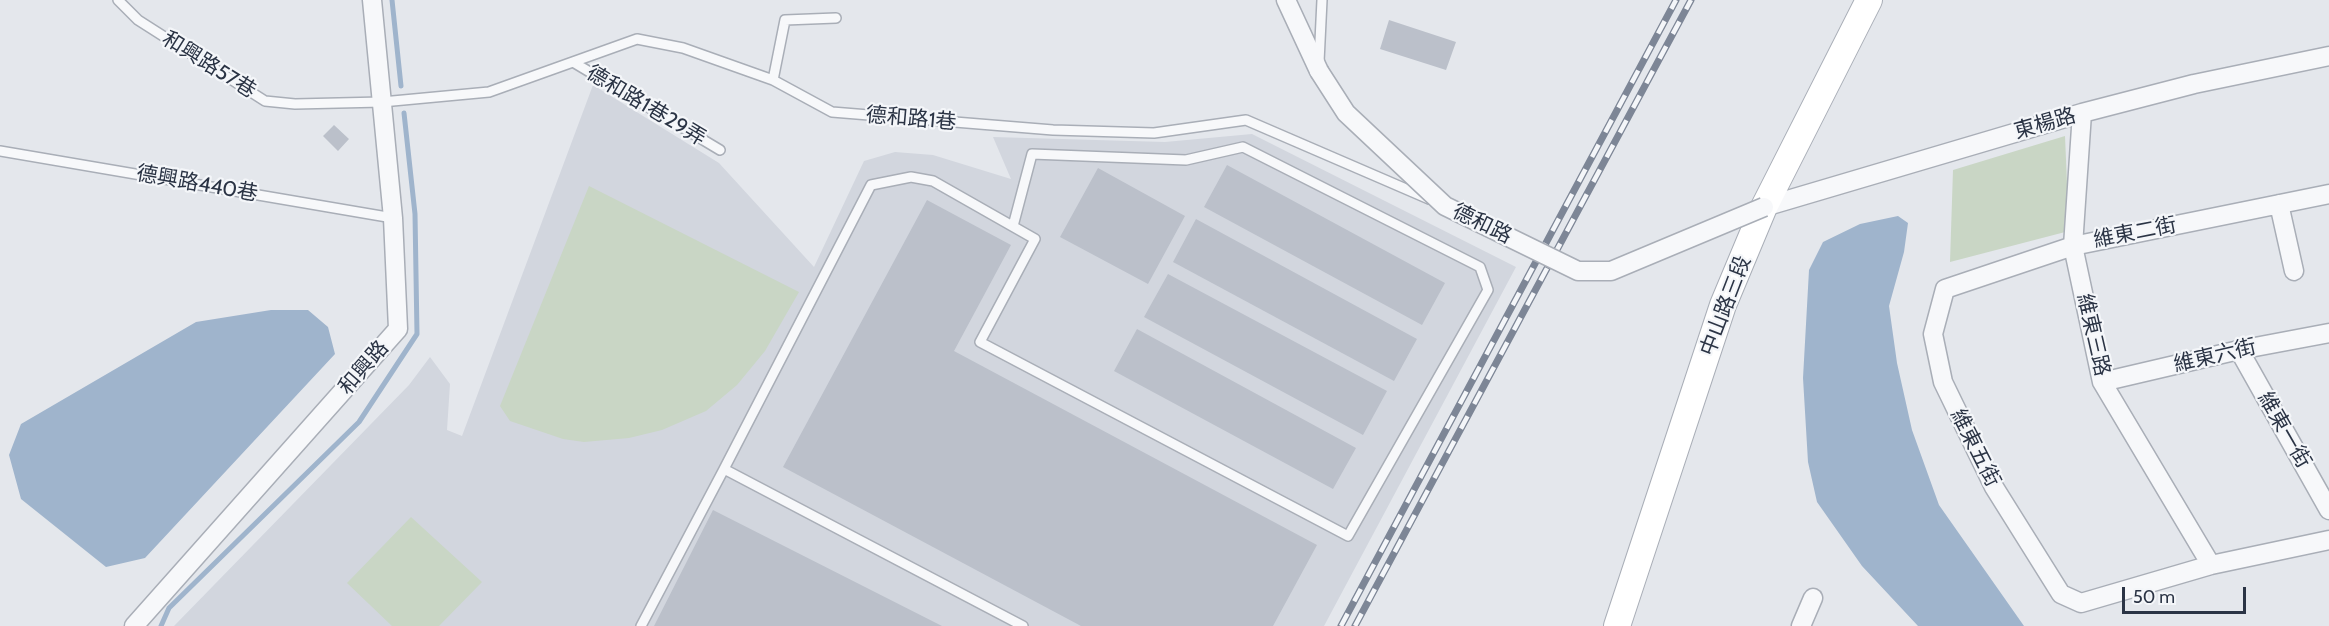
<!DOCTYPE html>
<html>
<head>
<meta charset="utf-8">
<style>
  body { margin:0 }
  #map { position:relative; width:2329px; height:626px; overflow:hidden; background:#e4e7ec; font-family:Cabin,sans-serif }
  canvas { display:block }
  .scale { position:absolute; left:2122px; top:587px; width:124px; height:27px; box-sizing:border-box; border:3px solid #2b3445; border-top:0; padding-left:8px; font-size:18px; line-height:21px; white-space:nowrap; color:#2b3445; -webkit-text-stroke:4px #f4f6f9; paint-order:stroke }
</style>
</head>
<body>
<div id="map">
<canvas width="2329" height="626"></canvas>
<div class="scale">50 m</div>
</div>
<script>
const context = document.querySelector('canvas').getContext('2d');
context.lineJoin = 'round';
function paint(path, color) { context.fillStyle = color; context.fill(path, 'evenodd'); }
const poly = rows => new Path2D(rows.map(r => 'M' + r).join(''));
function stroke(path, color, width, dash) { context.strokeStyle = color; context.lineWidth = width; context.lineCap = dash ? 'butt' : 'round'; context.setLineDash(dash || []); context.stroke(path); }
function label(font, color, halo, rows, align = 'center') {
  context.font = font + ' Cabin,"Noto Sans TC",sans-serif'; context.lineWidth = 4.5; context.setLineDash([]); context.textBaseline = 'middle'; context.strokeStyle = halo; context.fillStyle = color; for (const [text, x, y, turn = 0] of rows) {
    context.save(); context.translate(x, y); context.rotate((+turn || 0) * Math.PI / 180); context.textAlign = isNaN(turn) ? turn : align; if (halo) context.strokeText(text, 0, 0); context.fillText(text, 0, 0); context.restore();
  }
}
const built = poly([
  [593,85,719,163,814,267,864,161,895,152,933,155,1011,179,993,137,1165,142,1252,134,1516,267,1324,626,174,626,409,385,430,357,450,384,447,430,462,436]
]);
const green = poly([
  [2065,136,2069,231,1950,262,1953,170],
  [589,186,799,292,765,351,737,385,706,411,662,430,629,438,584,442,563,439,510,421,500,406],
  [411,517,482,582,439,626,392,626,347,583]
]);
const water = poly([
  [1898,216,1908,223,1904,252,1889,306,1897,363,1912,430,1939,505,2024,626,1918,626,1862,566,1817,502,1808,462,1803,378,1809,270,1823,242,1860,224],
  [271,310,308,310,328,327,335,354,145,558,106,567,21,499,9,455,21,424,196,322]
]);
const stream = poly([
  [392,0,401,86],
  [161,626,169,608,359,422,417,334,415,214,404,113]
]);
const building = poly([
  [1389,20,1456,42,1446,70,1380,49],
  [334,125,349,139,338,151,323,136],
  [1227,165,1445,283,1422,325,1204,207],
  [1098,168,1185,216,1148,284,1060,237],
  [927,200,1011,245,954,351,1317,545,1273,626,1081,626,783,467],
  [1196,219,1417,339,1394,381,1173,262],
  [1168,274,1387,391,1363,435,1144,317],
  [1137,329,1356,448,1333,489,1114,371],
  [713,510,942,626,654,626]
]);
const lane = poly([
  [118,0,138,20,265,101,295,104,382,102,489,92,637,39,683,48,773,80,832,112,1053,130,1154,133,1246,120,1429,199],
  [573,62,720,150],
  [1319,62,1322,0],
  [773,80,785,20,836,18],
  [0,151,393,218],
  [1013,226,1032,154,1186,160,1243,147,1480,267,1488,290,1348,536,980,342,1035,239,933,181,911,177,871,185,724,469,1023,626],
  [641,626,724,469]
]);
const street = poly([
  [1286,0,1319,71],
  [2082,113,2073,246,2102,382,2211,565],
  [2329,194,2073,246,1945,289,1933,334,1943,382,1994,487,2061,594,2081,603,2211,565,2329,540],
  [2279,204,2294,271],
  [1764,207,2082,113,2194,84,2329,56],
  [2239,350,2329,510],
  [2102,382,2239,350,2329,333],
  [134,626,398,329,393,218,372,0],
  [1801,626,1813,598]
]);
const secondary = poly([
  [1617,626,1723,305,1764,207,1869,0]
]);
const rail = poly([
  [1341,626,1676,0],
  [1355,626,1691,0]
]);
const streetBridge = poly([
  [1319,71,1346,113,1445,206,1578,271,1611,271,1764,207]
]);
const streetNames = [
  ["和興路57巷",209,65,32],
  ["德和路1巷29弄",646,106,31],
  ["德和路1巷",911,119,5],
  ["東楊路",2045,124,-16],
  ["德興路440巷",197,184,10],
  ["德和路",1482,224,26],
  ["維東二街",2135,233,-11],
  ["中山路三段",1726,306,-69],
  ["維東三路",2093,335,77],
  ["維東六街",2215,356,-13],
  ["和興路",364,368,-49],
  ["維東一街",2284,430,60],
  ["維東五街",1975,448,63]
];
paint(built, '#d2d6de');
paint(green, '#c9d6c5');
paint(water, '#9fb4cc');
stroke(stream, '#9fb4cc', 5);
paint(building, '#bbc0ca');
stroke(lane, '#a9aeb7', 12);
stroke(street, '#a9aeb7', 21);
stroke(secondary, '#a9aeb7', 28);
stroke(lane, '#f7f8fa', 9);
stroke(street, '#f7f8fa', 18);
stroke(secondary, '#fff', 26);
stroke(rail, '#7d8696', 7);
stroke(rail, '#f4f6f9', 4.5, [14]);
stroke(streetBridge, '#a9aeb7', 21, []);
stroke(streetBridge, '#f7f8fa', 18);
label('21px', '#2b3445', '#f4f6f9', streetNames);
</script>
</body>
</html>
